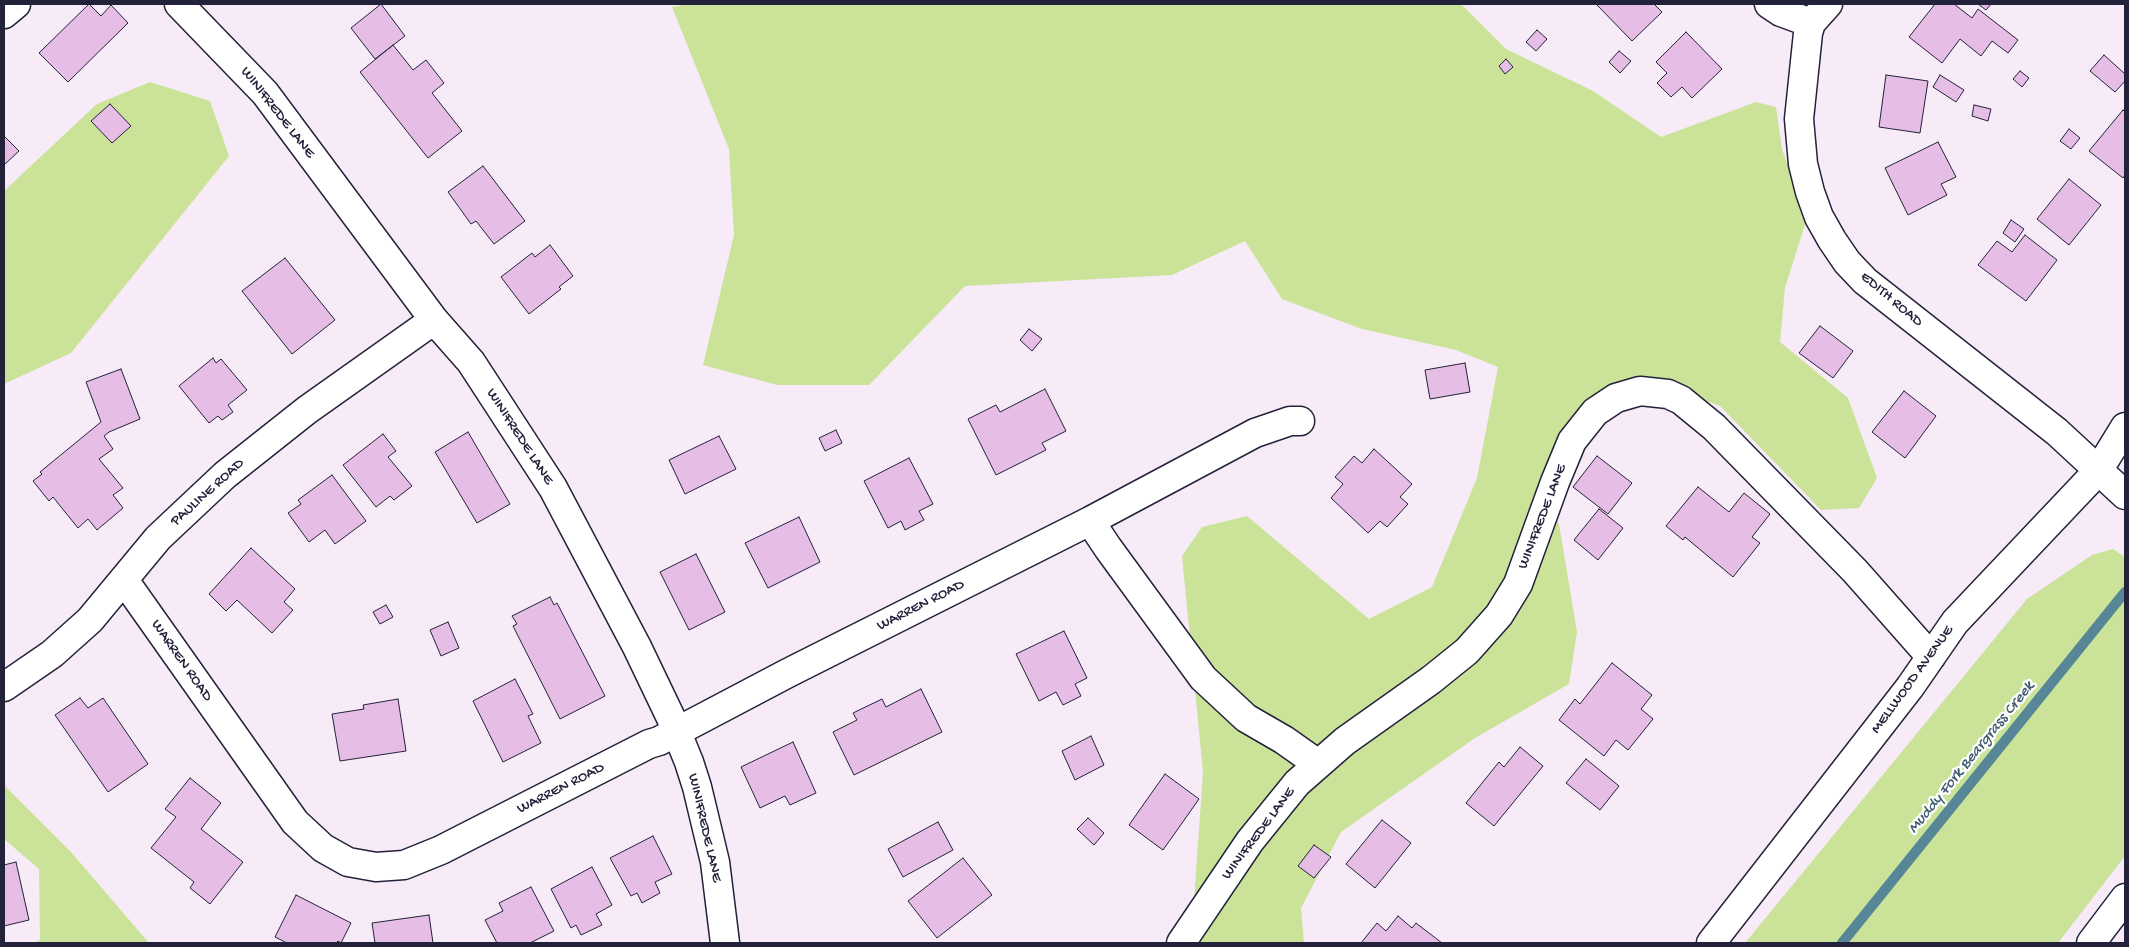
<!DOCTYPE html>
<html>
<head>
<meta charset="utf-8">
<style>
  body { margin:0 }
  #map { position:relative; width:2129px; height:947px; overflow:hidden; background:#f7ebf7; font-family:"Gochi Hand",sans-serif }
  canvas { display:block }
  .frame { position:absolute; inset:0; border:5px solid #22223b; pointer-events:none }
</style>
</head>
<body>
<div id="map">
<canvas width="2129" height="947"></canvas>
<div class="frame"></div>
</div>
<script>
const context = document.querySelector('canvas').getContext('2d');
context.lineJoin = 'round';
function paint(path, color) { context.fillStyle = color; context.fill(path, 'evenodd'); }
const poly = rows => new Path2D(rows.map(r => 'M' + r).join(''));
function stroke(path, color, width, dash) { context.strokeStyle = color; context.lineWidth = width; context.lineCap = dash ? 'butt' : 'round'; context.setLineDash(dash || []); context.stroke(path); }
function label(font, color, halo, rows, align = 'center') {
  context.font = font + ' "Gochi Hand",sans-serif'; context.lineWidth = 4.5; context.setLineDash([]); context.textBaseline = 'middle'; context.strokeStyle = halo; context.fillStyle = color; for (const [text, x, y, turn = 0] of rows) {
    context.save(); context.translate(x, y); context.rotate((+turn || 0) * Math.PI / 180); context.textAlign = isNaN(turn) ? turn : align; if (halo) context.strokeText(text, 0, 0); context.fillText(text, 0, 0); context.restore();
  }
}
const green = poly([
  [689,4,1461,4,1506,49,1593,91,1661,137,1756,102,1776,107,1782,149,1807,218,1785,288,1780,342,1848,398,1877,478,1859,508,1821,510,1720,406,1663,385,1609,394,1544,496,1559,524,1577,632,1569,684,1475,738,1341,832,1301,908,1304,943,1191,943,1203,772,1182,556,1202,527,1247,516,1369,619,1432,587,1477,478,1498,367,1456,350,1362,329,1282,299,1245,241,1172,275,965,286,869,385,777,385,703,365,734,235,729,149,672,7],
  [150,82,210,101,229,156,71,353,4,384,4,191,97,104],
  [2113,549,2125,557,2125,856,2058,943,1745,943,2027,599,2092,555],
  [4,785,71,852,149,943,33,943,40,940,39,869,4,839]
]);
const stream = poly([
  [1842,943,2125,592]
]);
const building = poly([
  [89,4,101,16,111,5,128,23,68,82,39,53,89,4],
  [381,4,405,36,375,59,351,28,381,4],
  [1596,4,1654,4,1662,12,1632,41,1596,4],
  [1935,4,1954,4,1972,18,1978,9,2018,40,2008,53,1992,41,1981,56,1960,39,1942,63,1909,37,1935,4],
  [1978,4,1991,4,1986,10,1978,4],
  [1537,30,1547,39,1536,51,1526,42,1537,30],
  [1686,32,1722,69,1692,98,1682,87,1671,97,1657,83,1667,73,1656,62,1686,32],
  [393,45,413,70,426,60,444,83,432,93,462,131,428,158,360,72,393,45],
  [1619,51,1631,61,1620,73,1609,62,1619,51],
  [2104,55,2125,74,2125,81,2115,92,2090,71,2104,55],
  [1506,59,1513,67,1505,74,1499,66,1506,59],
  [2020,71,2029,78,2022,87,2013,79,2020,71],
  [1886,75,1928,81,1920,133,1879,127,1886,75],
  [1940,75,1964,90,1956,102,1933,87,1940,75],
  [110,104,131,126,112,143,91,121,110,104],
  [1974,105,1991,109,1988,121,1972,116,1974,105],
  [2123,110,2125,112,2125,175,2123,178,2089,151,2123,110],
  [2069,129,2080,138,2071,149,2060,141,2069,129],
  [4,136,19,151,4,165,4,136],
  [1938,142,1956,177,1941,184,1947,195,1908,215,1885,168,1938,142],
  [483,166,525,221,494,244,476,221,471,224,448,192,483,166],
  [2069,179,2101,205,2069,245,2037,219,2069,179],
  [2011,220,2024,229,2015,242,2003,233,2011,220],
  [2025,235,2057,260,2026,301,1978,265,1997,241,2012,252,2025,235],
  [550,245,573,276,559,287,561,289,529,314,501,277,532,253,535,257,550,245],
  [285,258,335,320,292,354,242,291,285,258],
  [1820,326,1853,351,1833,378,1799,353,1820,326],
  [1029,329,1042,339,1032,351,1020,340,1029,329],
  [213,358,216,363,221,359,247,390,228,405,233,412,222,420,218,416,209,423,179,386,213,358],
  [1465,363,1470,392,1430,399,1425,370,1465,363],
  [121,369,140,419,109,432,104,436,113,449,99,459,123,488,113,495,123,508,97,530,88,519,78,528,53,497,49,501,33,481,42,474,40,472,101,422,86,382,121,369],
  [1045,389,1066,431,1042,443,1046,450,996,475,968,419,996,405,1000,412,1045,389],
  [1904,391,1936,416,1905,458,1872,432,1904,391],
  [836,430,842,443,825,451,819,438,836,430],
  [468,432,510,504,477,523,435,452,468,432],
  [383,434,396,451,388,457,412,486,394,500,390,496,376,507,343,465,383,434],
  [719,436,736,469,685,494,669,460,719,436],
  [1374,449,1412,484,1400,497,1408,504,1387,527,1380,521,1368,533,1331,498,1343,484,1335,477,1354,456,1362,463,1374,449],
  [1597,456,1632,483,1608,514,1573,487,1597,456],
  [909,458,933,504,919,511,924,520,905,530,901,521,888,528,864,481,909,458],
  [332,475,366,521,335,544,325,530,309,542,288,513,301,504,298,500,332,475],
  [1698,487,1729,512,1744,493,1770,514,1752,537,1760,543,1733,577,1685,537,1683,540,1666,526,1698,487],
  [1599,509,1623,528,1598,560,1574,540,1599,509],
  [799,517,820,562,768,588,745,543,799,517],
  [251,548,295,589,284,602,293,610,272,633,237,600,226,611,209,594,251,548],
  [696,554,725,612,689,630,660,572,696,554],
  [550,597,554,605,557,603,605,696,560,719,513,626,517,624,512,616,550,597],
  [386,605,393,617,380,624,373,612,386,605],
  [448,622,459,648,441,656,430,630,448,622],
  [1064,631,1087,678,1075,684,1081,696,1063,705,1056,692,1039,701,1016,654,1064,631],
  [1612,663,1652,695,1641,709,1653,719,1628,750,1616,740,1604,756,1559,720,1575,699,1580,704,1612,663],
  [515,679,533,714,528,716,541,743,503,762,473,701,515,679],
  [921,689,942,732,854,775,833,732,857,720,853,713,882,699,886,707,921,689],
  [80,698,88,708,103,698,148,764,108,792,55,715,80,698],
  [398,699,406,751,340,761,332,714,364,709,363,705,398,699],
  [1091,736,1104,765,1075,780,1062,751,1091,736],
  [793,742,816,793,790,805,785,796,760,808,741,767,793,742],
  [1520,747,1543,766,1494,826,1466,803,1499,762,1504,767,1520,747],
  [1586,759,1619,786,1600,810,1566,783,1586,759],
  [1165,774,1199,799,1163,850,1129,825,1165,774],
  [190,778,221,803,201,829,243,862,210,904,190,888,194,882,151,848,176,817,165,809,190,778],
  [1088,818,1104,833,1094,845,1077,829,1088,818],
  [1382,820,1411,843,1375,888,1346,864,1382,820],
  [938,822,953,850,903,877,888,849,938,822],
  [653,836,672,874,655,882,660,893,642,903,637,893,631,896,610,858,653,836],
  [1314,845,1331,857,1314,878,1298,866,1314,845],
  [963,858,992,895,937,938,908,901,963,858],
  [16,862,29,920,4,926,4,865,16,862],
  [592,867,612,905,596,914,602,925,581,935,576,925,571,928,551,889,592,867],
  [531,887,554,931,530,943,497,943,485,920,503,911,499,903,531,887],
  [296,895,351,923,341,943,338,941,336,943,287,943,275,937,296,895],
  [429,915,433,943,375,943,372,923,429,915],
  [1398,916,1412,928,1416,923,1442,943,1361,943,1377,923,1386,931,1398,916]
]);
const minor = poly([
  [179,4,265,93,434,320,471,362,553,488,637,647,671,718,689,762,697,787,715,862,725,943],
  [1769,4,1781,12,1811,23],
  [1828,4,1811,23,1808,33,1799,119,1803,164,1810,192,1819,217,1832,240,1847,262,1865,281,2057,432,2125,495],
  [4,14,16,4],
  [1090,521,1108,548,1203,678,1246,718,1284,740,1318,764],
  [124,580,295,822,323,848,348,862,376,867,404,865,441,850,649,744,659,741,788,673,1090,521,1255,433,1290,421,1300,421],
  [4,687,52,654,90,620,158,538,225,475,307,410,434,320],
  [1181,943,1250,841,1297,783,1345,741,1431,680,1467,651,1499,615,1518,584,1555,482,1572,441,1595,412,1616,398,1640,391,1668,394,1681,400,1714,427,1855,571,1931,657],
  [1711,943,1910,687,1955,622,2098,471,2125,427]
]);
const highway = poly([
  [2091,943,2125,898]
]);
const streetNames = [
  ["WINIFREDE LANE",277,113,52],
  ["EDITH ROAD",1891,300,40],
  ["WINIFREDE LANE",519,437,57],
  ["PAULINE ROAD",208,493,-42],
  ["WINIFREDE LANE",1543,517,-69],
  ["WARREN ROAD",921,606,-27],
  ["WARREN ROAD",181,661,55],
  ["MELLWOOD AVENUE",1913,680,-54],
  ["WARREN ROAD",561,789,-27],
  ["WINIFREDE LANE",704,828,77],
  ["WINIFREDE LANE",1259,834,-53]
];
const waterNames = [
  ["Muddy Fork Beargrass Creek",1972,758,-51]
];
paint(green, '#cae399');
stroke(stream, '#578796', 10);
paint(building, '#e5bde5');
stroke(building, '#22223b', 1);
stroke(minor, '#22223b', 31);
stroke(highway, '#22223b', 31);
stroke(minor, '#fff', 28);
stroke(highway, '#fff', 28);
label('15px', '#22223b', '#fff', streetNames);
label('italic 16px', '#415d70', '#fff', waterNames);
</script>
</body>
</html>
